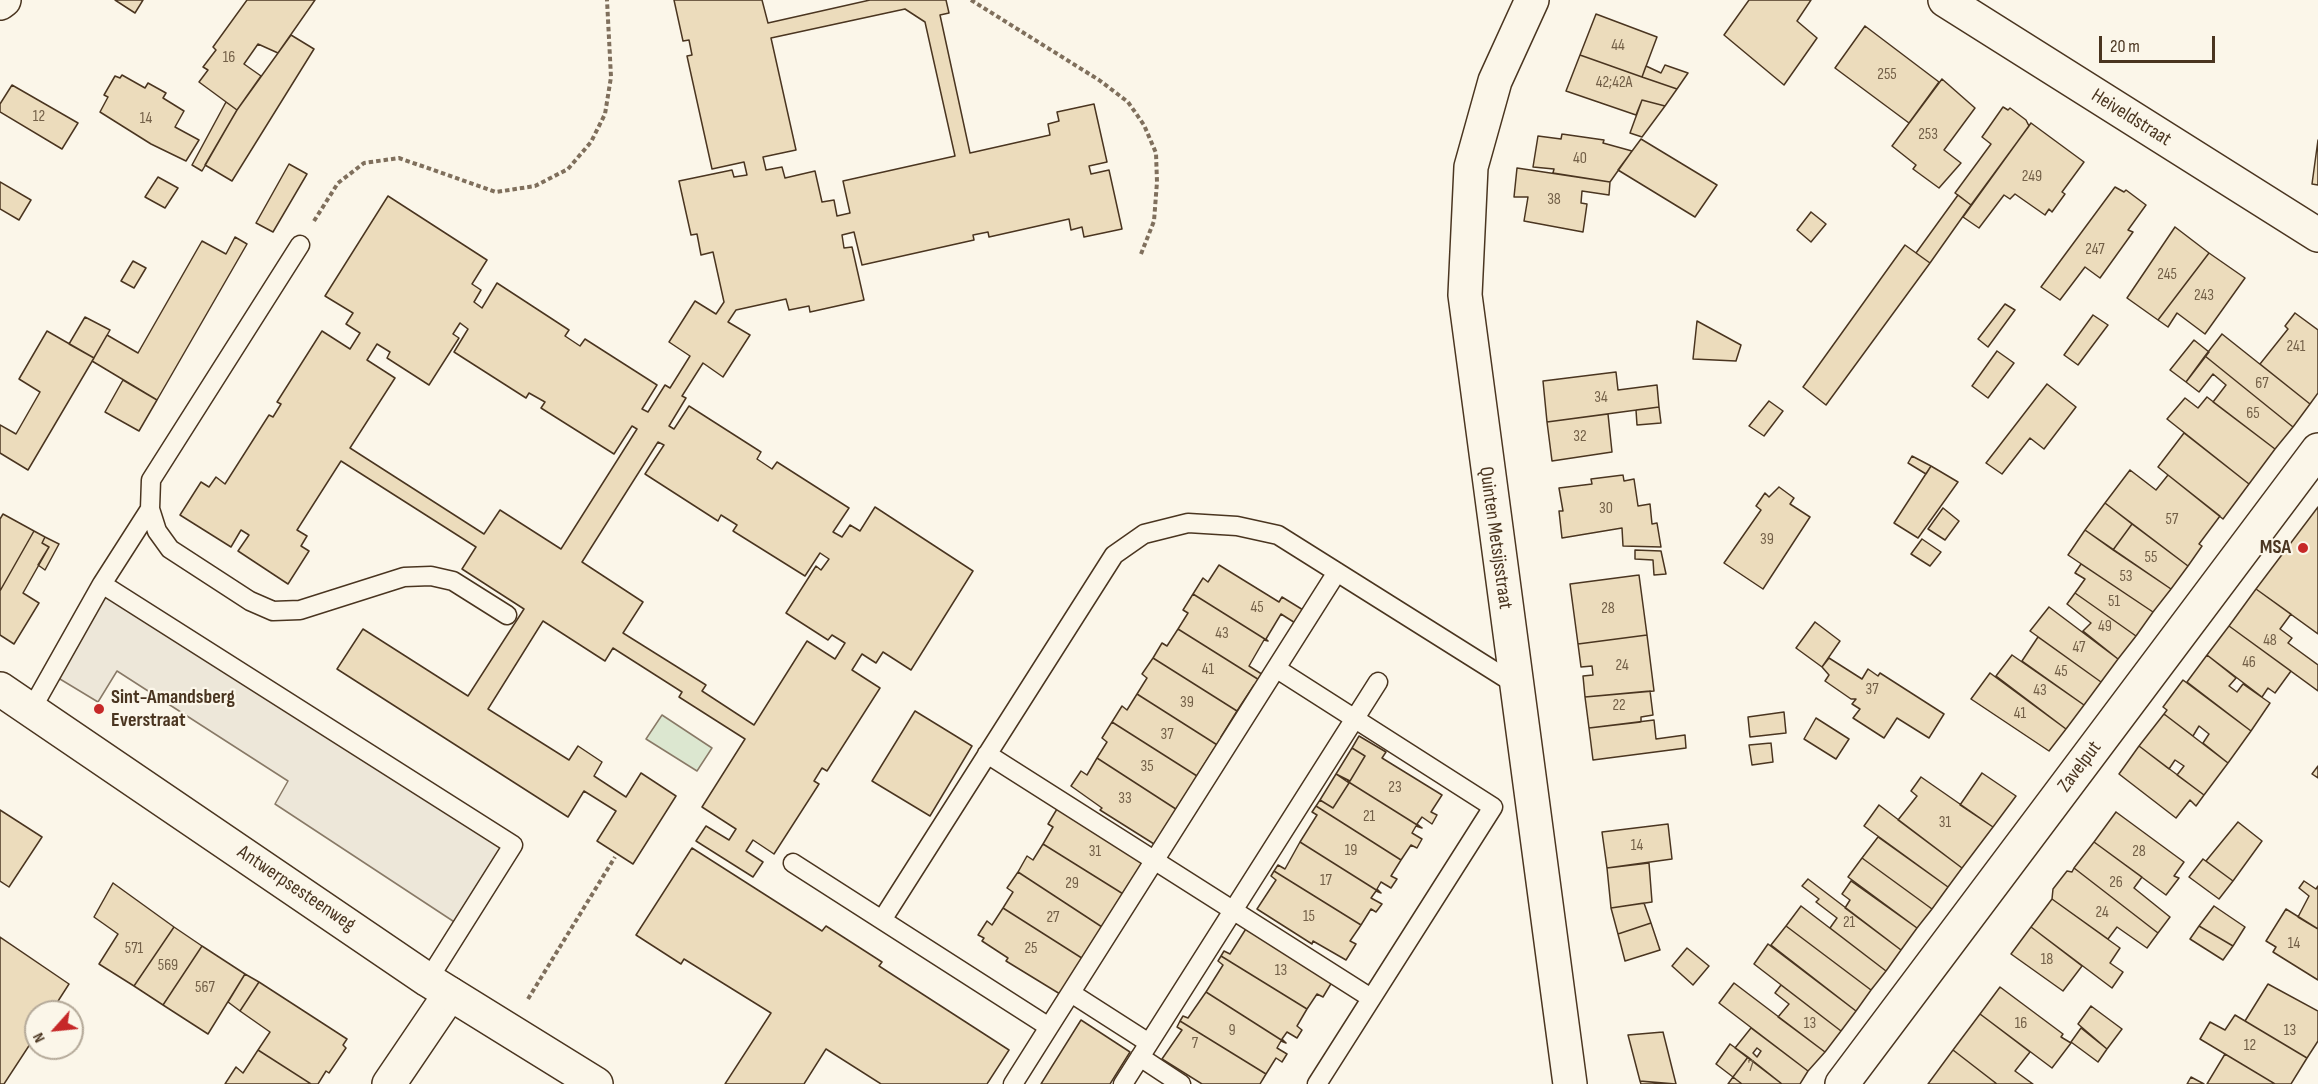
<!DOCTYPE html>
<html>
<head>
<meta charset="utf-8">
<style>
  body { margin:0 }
  #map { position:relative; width:2318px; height:1084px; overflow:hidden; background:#fbf6e9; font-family:"Sofia Sans Condensed",sans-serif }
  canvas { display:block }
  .north { position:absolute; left:24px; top:1000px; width:60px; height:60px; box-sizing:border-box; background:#fbf6e9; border:2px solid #b4a999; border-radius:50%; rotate:243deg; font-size:16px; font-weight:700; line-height:24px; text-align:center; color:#4a3520 }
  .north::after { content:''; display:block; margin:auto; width:21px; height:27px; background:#c62828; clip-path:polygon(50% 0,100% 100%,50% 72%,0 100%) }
  .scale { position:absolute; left:2099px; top:36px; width:116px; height:27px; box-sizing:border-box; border:3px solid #4a3520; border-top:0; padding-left:8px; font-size:18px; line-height:21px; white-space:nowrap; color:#4a3520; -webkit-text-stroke:4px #fbf6e9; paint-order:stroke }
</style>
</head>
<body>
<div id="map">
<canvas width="2318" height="1084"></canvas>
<div class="north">N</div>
<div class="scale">20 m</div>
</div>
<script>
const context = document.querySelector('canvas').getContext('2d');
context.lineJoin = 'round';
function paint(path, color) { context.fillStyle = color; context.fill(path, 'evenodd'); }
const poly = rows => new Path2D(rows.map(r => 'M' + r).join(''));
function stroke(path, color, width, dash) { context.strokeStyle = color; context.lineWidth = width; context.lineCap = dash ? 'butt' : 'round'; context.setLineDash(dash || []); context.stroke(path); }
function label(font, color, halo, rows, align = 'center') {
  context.font = font + ' "Sofia Sans Condensed",sans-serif'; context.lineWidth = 4.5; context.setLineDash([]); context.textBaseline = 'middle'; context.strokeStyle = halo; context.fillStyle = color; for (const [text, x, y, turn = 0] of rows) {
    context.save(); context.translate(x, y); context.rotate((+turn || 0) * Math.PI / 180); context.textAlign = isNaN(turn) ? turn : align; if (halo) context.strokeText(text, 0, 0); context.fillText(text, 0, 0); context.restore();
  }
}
const green = poly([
  [662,715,712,748,697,771,646,739,662,715]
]);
const parking = poly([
  [102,584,513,845,462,927,275,804,288,781,117,671,98,702,50,673,102,584]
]);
const building = poly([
  [115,0,143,0,135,13,115,0],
  [247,0,315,0,278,53,258,44,244,64,261,76,237,110,199,82,208,70,203,67,216,50,213,47,247,0],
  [674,0,762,0,768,23,870,0,946,0,949,13,940,15,970,153,1050,135,1048,124,1059,121,1057,112,1094,104,1107,162,1089,166,1091,174,1109,170,1122,229,1084,237,1082,227,1071,230,1069,219,989,237,988,232,973,235,974,240,862,265,854,232,842,235,844,248,852,247,864,300,810,312,809,306,789,310,786,299,736,310,728,322,750,335,723,377,703,363,682,396,686,398,669,426,674,429,689,406,761,452,757,459,772,469,777,462,849,508,833,532,842,537,850,525,860,531,875,507,973,571,911,670,883,652,876,663,862,654,852,670,880,688,827,771,822,768,814,781,819,784,774,854,753,840,746,851,763,862,753,877,696,841,706,826,729,840,736,829,702,807,745,739,679,697,682,692,613,648,605,661,543,621,488,709,569,760,578,746,602,762,594,776,626,797,641,773,676,796,633,864,597,841,616,811,584,791,568,817,337,669,363,629,468,696,524,609,462,569,476,547,341,461,297,530,307,536,301,546,309,551,288,584,238,551,249,535,241,530,231,547,180,515,201,482,209,487,216,477,225,484,269,415,273,417,281,404,277,402,322,331,350,349,360,333,346,324,353,313,325,296,388,196,487,260,472,284,481,290,474,302,482,308,497,283,569,330,565,336,580,346,585,339,657,385,642,409,648,412,665,385,670,388,690,356,669,342,695,301,716,314,724,302,713,252,701,255,697,234,691,235,679,181,732,170,734,177,747,175,744,162,712,169,687,56,692,55,689,40,683,41,674,0],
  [905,9,925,22,955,156,843,181,850,213,837,216,834,200,822,202,815,171,785,178,782,167,766,170,763,157,796,150,771,38,905,9],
  [460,323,468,329,454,352,526,398,529,393,545,402,541,408,614,454,632,426,637,429,561,549,500,510,484,534,350,448,395,378,367,360,377,344,390,352,387,358,429,385,459,338,453,334,460,323],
  [658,442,664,445,645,474,718,521,721,515,737,525,733,531,805,576,820,553,829,559,821,570,816,566,786,613,828,640,832,635,845,643,835,659,807,641,754,725,702,691,706,685,623,633,643,602,582,562,658,442],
  [1749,0,1811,0,1797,21,1817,38,1784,85,1724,35,1749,0],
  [1596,14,1657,37,1642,77,1580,55,1596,14],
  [1865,26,1939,82,1909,123,1835,68,1865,26],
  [291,35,314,49,232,181,205,165,237,110,291,35],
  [1580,55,1642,77,1677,89,1665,106,1642,100,1636,115,1566,91,1580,55],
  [1665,65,1688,73,1677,89,1642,77,1646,66,1661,73,1665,65],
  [122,75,145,88,148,83,166,93,163,98,184,111,175,127,199,140,186,161,151,144,100,112,108,97,104,95,115,76,120,78,122,75],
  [1942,79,1975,108,1944,150,1961,163,1939,188,1913,169,1916,165,1892,146,1942,79],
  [12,85,78,123,62,149,0,112,0,104,12,85],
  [1642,100,1665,106,1642,137,1630,133,1642,100],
  [226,102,237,110,202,171,192,165,226,102],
  [2003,107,2008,110,2010,108,2026,120,2029,126,1971,205,1955,193,1991,144,1982,137,2003,107],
  [2031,123,2084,162,2062,192,2065,194,2052,212,2049,209,2045,215,2015,194,2010,199,2004,195,1979,228,1963,217,2031,123],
  [1562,134,1604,140,1603,143,1632,151,1610,182,1553,173,1554,169,1533,167,1538,136,1561,139,1562,134],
  [1641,139,1717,185,1695,217,1618,170,1641,139],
  [2318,140,2318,185,2312,184,2318,140],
  [289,164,307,174,273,232,256,223,289,164],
  [1517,168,1610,182,1609,195,1582,191,1581,203,1587,204,1583,232,1524,221,1528,197,1514,197,1517,168],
  [158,177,178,188,165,208,145,197,158,177],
  [0,182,31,200,19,220,0,209,0,182],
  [2115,187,2124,192,2126,190,2146,205,2128,230,2133,232,2100,278,2085,267,2060,300,2041,287,2115,187],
  [1958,195,1971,205,1930,263,1916,253,1958,195],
  [1811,212,1826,224,1811,242,1797,230,1811,212],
  [2175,227,2209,253,2158,320,2127,298,2175,227],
  [235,237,247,244,157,400,92,361,107,335,138,353,202,241,226,254,235,237],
  [1905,245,1930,263,1826,405,1803,387,1905,245],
  [2209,253,2245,278,2205,334,2177,313,2168,327,2158,320,2209,253],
  [133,261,146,268,134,288,121,281,133,261],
  [2005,304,2015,310,1988,347,1978,339,2005,304],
  [2295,313,2318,330,2318,393,2310,404,2260,364,2288,329,2285,326,2295,313],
  [2093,315,2108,325,2078,365,2064,355,2093,315],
  [85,317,110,330,94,358,69,344,85,317],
  [1697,321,1741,345,1736,361,1693,359,1697,321],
  [47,331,94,358,28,470,0,453,0,425,16,434,40,392,19,379,47,331],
  [2222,334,2310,404,2293,427,2205,356,2222,334],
  [2194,340,2209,352,2186,382,2170,370,2194,340],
  [1997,351,2014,363,1988,398,1972,386,1997,351],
  [2205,356,2293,427,2275,449,2213,402,2226,385,2213,374,2199,392,2186,382,2205,356],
  [1616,372,1618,390,1657,385,1659,407,1547,422,1543,381,1616,372],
  [123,380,157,400,139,431,105,412,123,380],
  [2047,384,2076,407,2044,449,2030,438,2002,474,1986,463,2047,384],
  [2207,397,2275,449,2249,484,2167,419,2185,398,2198,408,2207,397],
  [1769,401,1783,411,1764,436,1749,426,1769,401],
  [1659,407,1661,423,1637,425,1636,410,1659,407],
  [1608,414,1612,452,1552,461,1547,422,1608,414],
  [2184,433,2249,484,2223,519,2158,467,2184,433],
  [1912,456,1931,466,1926,474,1908,463,1912,456],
  [1931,466,1958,482,1918,538,1894,523,1931,466],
  [2130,470,2156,490,2168,475,2220,516,2199,544,2202,546,2188,566,2105,503,2130,470],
  [1623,475,1624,481,1634,479,1638,506,1650,504,1652,524,1657,523,1661,547,1623,546,1622,528,1562,538,1559,511,1563,511,1559,488,1592,484,1591,479,1623,475],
  [1779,487,1794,498,1790,504,1810,517,1763,589,1724,563,1761,510,1756,506,1765,493,1769,497,1779,487],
  [2105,503,2132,524,2113,550,2085,530,2105,503],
  [2318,507,2318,634,2256,589,2318,507],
  [1943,508,1959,521,1945,540,1928,529,1943,508],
  [3,514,34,531,0,591,0,519,3,514],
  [2132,524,2188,566,2171,589,2113,550,2132,524],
  [2085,530,2171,589,2153,612,2068,555,2085,530],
  [34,531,45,537,42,543,49,547,23,593,39,603,14,644,0,635,0,591,34,531],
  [45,537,59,544,45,570,38,565,49,547,42,543,45,537],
  [1922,539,1941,552,1930,566,1911,554,1922,539],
  [1635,550,1661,551,1666,574,1654,575,1653,560,1635,559,1635,550],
  [2081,564,2153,612,2136,636,2075,593,2085,579,2075,573,2081,564],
  [1219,565,1279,602,1282,597,1308,613,1300,626,1281,614,1266,639,1268,641,1193,594,1203,578,1208,582,1219,565],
  [1639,575,1647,635,1578,644,1570,584,1639,575],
  [2256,589,2291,614,2280,629,2292,638,2288,643,2318,665,2318,691,2229,626,2256,589],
  [2075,593,2136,636,2118,659,2083,631,2091,623,2067,604,2075,593],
  [1193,594,1268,641,1264,640,1249,666,1268,678,1264,683,1178,629,1188,613,1183,610,1193,594],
  [2049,607,2118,659,2101,682,2030,631,2049,607],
  [1815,622,1840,641,1822,667,1796,648,1815,622],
  [2229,626,2291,671,2275,693,2268,688,2262,697,2207,655,2229,626],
  [1178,629,1264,683,1260,689,1254,685,1237,711,1153,658,1162,643,1167,646,1178,629],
  [1647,635,1654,691,1585,697,1583,676,1593,675,1592,666,1581,667,1578,644,1647,635],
  [2038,637,2101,682,2084,705,2022,661,2038,637],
  [2012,655,2084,705,2066,729,1996,676,2012,655],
  [2207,655,2236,678,2229,686,2237,692,2243,684,2270,703,2251,731,2187,682,2207,655],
  [1153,658,1237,711,1221,737,1227,741,1222,748,1137,694,1147,678,1142,674,1153,658],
  [1829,658,1862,679,1868,669,1878,676,1880,673,1944,714,1929,738,1897,718,1884,738,1853,718,1860,709,1852,704,1856,699,1851,699,1825,681,1829,675,1822,667,1829,658],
  [1990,673,2066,729,2049,751,1971,699,1990,673],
  [2183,680,2251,731,2228,763,2203,743,2209,734,2199,726,2193,736,2164,714,2167,710,2163,707,2183,680],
  [1650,691,1653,715,1641,717,1641,722,1589,728,1585,697,1650,691],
  [1137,694,1222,748,1219,753,1214,749,1197,776,1112,722,1122,706,1127,710,1137,694],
  [915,711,972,746,930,816,872,781,915,711],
  [1784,712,1786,733,1750,737,1748,717,1784,712],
  [2164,714,2228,763,2204,795,2177,775,2184,766,2175,760,2169,769,2139,746,2164,714],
  [1816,718,1849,739,1836,759,1804,739,1816,718],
  [1654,720,1656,739,1685,735,1686,748,1593,760,1589,728,1654,720],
  [1112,722,1197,776,1182,813,1097,758,1107,742,1102,738,1112,722],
  [1359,736,1386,752,1382,758,1442,795,1431,812,1437,815,1432,824,1422,817,1417,824,1422,828,1347,781,1350,781,1365,756,1352,748,1359,736],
  [1771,743,1773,762,1752,765,1749,745,1771,743],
  [2139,746,2204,795,2196,806,2190,800,2176,818,2119,774,2139,746],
  [1352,748,1365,756,1350,781,1336,774,1352,748],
  [1097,758,1182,813,1154,844,1100,810,1102,808,1071,786,1081,771,1087,775,1097,758],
  [2318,766,2318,778,2312,774,2318,766],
  [1982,773,2016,796,1993,827,1960,805,1982,773],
  [1336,774,1349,783,1333,808,1320,800,1336,774],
  [1921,777,1993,827,1962,868,1898,820,1917,796,1911,791,1921,777],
  [1347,781,1422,828,1416,826,1412,833,1422,839,1417,848,1411,845,1401,860,1316,806,1320,800,1333,808,1349,783,1347,781],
  [1879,805,1962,868,1948,887,1864,826,1879,805],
  [1316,806,1401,860,1391,876,1397,879,1391,888,1381,882,1377,889,1381,893,1300,842,1317,815,1312,812,1316,806],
  [1057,809,1146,860,1128,897,1043,844,1053,827,1048,824,1057,809],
  [0,810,42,837,9,887,0,881,0,810],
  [2116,812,2184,862,2174,876,2179,878,2166,895,2094,842,2116,812],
  [2238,822,2262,841,2233,881,2206,861,2238,822],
  [1668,824,1672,859,1607,868,1602,832,1668,824],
  [1878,837,1948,887,1932,909,1862,858,1878,837],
  [1300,842,1381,893,1376,891,1371,898,1382,904,1376,912,1371,909,1361,925,1274,871,1278,865,1285,869,1300,842],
  [2094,842,2142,877,2134,888,2170,917,2158,933,2074,868,2094,842],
  [1043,844,1128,897,1102,927,1018,872,1027,856,1033,860,1043,844],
  [692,848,822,931,826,926,882,962,879,966,1009,1050,987,1084,881,1084,826,1049,804,1084,725,1084,771,1013,684,959,681,964,636,935,692,848],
  [1862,858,1932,909,1917,928,1848,877,1862,858],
  [2203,859,2233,881,2219,899,2189,877,2203,859],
  [1649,863,1652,902,1611,908,1607,868,1649,863],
  [2074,868,2158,933,2147,948,2117,927,2108,939,2052,899,2053,889,2067,871,2072,872,2074,868],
  [1274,871,1361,925,1350,941,1356,944,1346,960,1313,941,1312,944,1257,909,1276,880,1271,876,1274,871],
  [1018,872,1102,927,1088,962,1003,908,1013,892,1007,888,1018,872],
  [1808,879,1901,950,1886,971,1830,928,1837,918,1816,902,1819,899,1802,886,1808,879],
  [1851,881,1917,928,1901,950,1845,908,1850,900,1842,894,1851,881],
  [2304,881,2316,889,2318,886,2318,929,2298,917,2309,896,2299,888,2304,881],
  [113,883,174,927,134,986,99,964,118,934,94,917,113,883],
  [2052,899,2120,948,2110,963,2123,972,2112,988,2031,927,2052,899],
  [1644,903,1651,923,1618,934,1611,908,1644,903],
  [1801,906,1886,971,1871,990,1786,926,1801,906],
  [2214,906,2245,927,2233,946,2199,926,2214,906],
  [1003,908,1088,962,1060,994,1006,961,1008,958,982,941,984,938,978,935,987,921,992,925,1003,908],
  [2286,909,2318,929,2318,980,2273,952,2276,947,2266,941,2286,909],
  [1651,923,1660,950,1625,961,1618,934,1651,923],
  [1249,924,1332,982,1323,997,1317,994,1307,1009,1221,956,1224,951,1230,954,1249,924],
  [1786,926,1871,990,1856,1011,1771,945,1786,926],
  [2199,926,2233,946,2223,960,2190,939,2199,926],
  [174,927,202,946,163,1005,134,986,174,927],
  [2031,927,2082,966,2063,991,2011,954,2031,927],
  [0,937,69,984,51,1012,36,1012,36,1035,4,1084,0,1084,0,937],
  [1768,944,1856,1011,1841,1031,1754,964,1768,944],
  [202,946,245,974,208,1034,163,1005,202,946],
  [1687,948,1709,966,1693,985,1672,966,1687,948],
  [1221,956,1307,1009,1297,1026,1302,1030,1297,1038,1287,1032,1282,1039,1286,1043,1206,992,1223,965,1218,961,1221,956],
  [245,974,259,982,240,1011,228,1002,245,974],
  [259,982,347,1039,343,1045,346,1048,329,1073,326,1071,318,1084,311,1084,258,1050,270,1032,240,1011,259,982],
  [1734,983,1825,1052,1808,1071,1719,1003,1734,983],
  [2268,984,2318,1011,2318,1041,2307,1058,2245,1021,2268,984],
  [1781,985,1841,1031,1825,1052,1778,1017,1789,1004,1775,993,1781,985],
  [2000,987,2063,1034,2061,1037,2071,1043,2052,1068,1980,1014,2000,987],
  [1206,992,1286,1043,1281,1041,1277,1048,1287,1054,1282,1062,1276,1058,1266,1074,1180,1021,1183,1016,1188,1018,1206,992],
  [2091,1006,2122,1029,2107,1049,2078,1024,2091,1006],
  [1980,1014,2030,1052,2015,1071,2033,1084,1997,1084,1953,1050,1980,1014],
  [2235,1015,2307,1058,2291,1084,2275,1084,2200,1039,2210,1022,2225,1030,2235,1015],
  [1081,1020,1130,1052,1110,1084,1041,1084,1081,1020],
  [1180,1021,1266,1074,1260,1084,1202,1084,1162,1059,1182,1030,1177,1027,1180,1021],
  [1751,1028,1808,1071,1800,1084,1782,1084,1735,1048,1751,1028],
  [1757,1048,1761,1051,1757,1057,1753,1053,1757,1048],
  [2081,1028,2107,1049,2098,1062,2071,1042,2081,1028],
  [1663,1032,1676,1084,1640,1081,1628,1035,1663,1032],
  [1730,1044,1748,1057,1733,1077,1716,1064,1730,1044],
  [258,1050,311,1084,225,1084,236,1067,243,1073,258,1050],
  [1953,1050,1997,1084,1928,1084,1953,1050],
  [2225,1054,2275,1084,2207,1084,2225,1054],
  [1748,1057,1782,1084,1742,1084,1733,1077,1748,1057],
  [1733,1077,1742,1084,1728,1084,1733,1077],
  [2191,1077,2204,1084,2187,1084,2191,1077],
  [1640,1081,1670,1084,1641,1084,1640,1081]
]);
const path = poly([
  [971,0,1099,80,1128,102,1144,125,1156,153,1157,182,1154,221,1141,254],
  [314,221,338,183,364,163,399,158,496,192,535,186,568,169,591,142,605,114,611,77,607,0],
  [528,999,615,857]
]);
const service = poly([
  [300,245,151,480,150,509,157,531,170,549,250,601,273,611,300,610,404,577,431,576,453,581,507,615],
  [102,584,150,509],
  [1277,669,1493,807,1317,1084],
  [31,710,102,584,513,845,428,980],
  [987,754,1371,998],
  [793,863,1049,1027,1013,1084],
  [882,920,1114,555,1144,534,1188,523,1237,526,1278,535,1515,684],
  [1071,993,1149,1043,1123,1084],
  [1049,1027,1337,572],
  [1149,1043,1378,682],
  [1140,1057,1181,1084]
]);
const minor = poly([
  [1532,0,1495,81,1471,167,1465,295,1570,1084],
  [1945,0,2318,235],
  [0,3,4,0],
  [389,1084,450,994],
  [1842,1084,2318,450]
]);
const secondary = poly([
  [0,689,428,980,596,1084]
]);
const markers = [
  [2303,548,6,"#c62828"],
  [99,709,6,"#c62828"]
];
const numberNames = [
  ["44",1618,46],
  ["16",229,58],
  ["255",1887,75],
  ["42;42A",1614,83],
  ["12",39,117],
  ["14",146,119],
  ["253",1928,135],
  ["40",1580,159],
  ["249",2032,177],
  ["38",1554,200],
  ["247",2095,250],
  ["245",2167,275],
  ["243",2204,296],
  ["241",2296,347],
  ["67",2262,384],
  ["34",1601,398],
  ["65",2253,414],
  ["32",1580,437],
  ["30",1606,509],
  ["57",2172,520],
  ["39",1767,540],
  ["55",2151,558],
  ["53",2126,577],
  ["51",2114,602],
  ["45",1257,608],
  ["28",1608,609],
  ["49",2105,627],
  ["43",1222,634],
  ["48",2270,641],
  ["47",2079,648],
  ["46",2249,663],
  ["24",1622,666],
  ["41",1208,670],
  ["45",2061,672],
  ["37",1872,690],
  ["43",2040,691],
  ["39",1187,703],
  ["22",1619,706],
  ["41",2020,714],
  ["37",1167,735],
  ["35",1147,767],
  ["23",1395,788],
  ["33",1125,799],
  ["21",1369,817],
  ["31",1945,823],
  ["14",1637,846],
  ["19",1351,851],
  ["31",1095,852],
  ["28",2139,852],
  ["17",1326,881],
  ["26",2116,883],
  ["29",1072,884],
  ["24",2102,913],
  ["15",1309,917],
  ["27",1053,918],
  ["21",1849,923],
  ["14",2294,944],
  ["571",134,949],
  ["25",1031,949],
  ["18",2047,960],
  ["569",168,966],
  ["13",1281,971],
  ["567",205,988],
  ["13",1810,1024],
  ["16",2021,1024],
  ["9",1232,1031],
  ["13",2290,1031],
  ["7",1195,1044],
  ["12",2250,1046],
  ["7",1751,1067]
];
const streetNames = [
  ["Heiveldstraat",2131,118,32],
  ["Quinten Metsijsstraat",1495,538,82],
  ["Zavelput",2080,767,-53],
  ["Antwerpsesteenweg",296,889,34]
];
const poiNames = [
  ["MSA",2291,548],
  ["Sint-Amandsberg",111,698,"left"],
  ["Everstraat",111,721,"left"]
];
paint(green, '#dce7d0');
stroke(green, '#887966', 1.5);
paint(parking, '#ede7d9');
stroke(parking, '#887966', 1.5);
paint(building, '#ecdcbc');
stroke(building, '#4a3520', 1.5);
stroke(service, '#4a3520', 21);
stroke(minor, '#4a3520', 36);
stroke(secondary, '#4a3520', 36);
stroke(path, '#7f6f5c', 4, [4.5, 3]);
stroke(service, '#fbf6e9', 18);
stroke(minor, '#fbf6e9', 33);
stroke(secondary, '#fbf6e9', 33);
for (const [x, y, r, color] of markers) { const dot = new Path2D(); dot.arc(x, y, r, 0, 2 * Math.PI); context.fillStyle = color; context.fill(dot); stroke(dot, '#fbf6e9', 2); }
label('16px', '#725f47', null, numberNames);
label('20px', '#4a3520', '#fbf6e9', streetNames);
label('bold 20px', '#4a3520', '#fbf6e9', poiNames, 'right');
</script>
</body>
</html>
